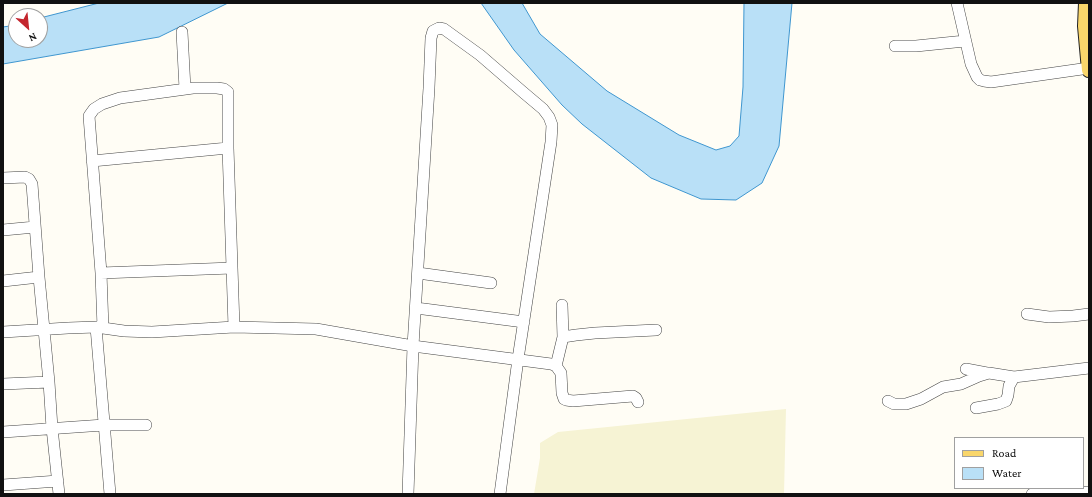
<!DOCTYPE html>
<html>
<head>
<meta charset="utf-8">
<style>
  body { margin:0 }
  #map { position:relative; width:1092px; height:497px; overflow:hidden; background:#fffdf5; font-family:"Crimson Pro",serif }
  canvas { display:block }
  .frame { position:absolute; inset:0; border:4px solid #111; pointer-events:none }
  .legend { position:absolute; left:954px; top:437px; width:130px; height:52px; box-sizing:border-box; background:#fff; border:1px solid #a0a0a0; margin:0; padding:5px 7px; list-style:none; font-size:12px; color:#111 }
  .legend li { display:flex; align-items:center; gap:8px; height:20px }
  .legend b { width:20px; border:1px solid #a0a0a0 }
  .north { position:absolute; left:8px; top:8px; width:40px; height:40px; box-sizing:border-box; background:#fff; border:1px solid #a0a0a0; border-radius:50%; rotate:153deg; font-size:11px; font-weight:700; line-height:16px; text-align:center; color:#111 }
  .north::after { content:''; display:block; margin:auto; width:14px; height:18px; background:#c4262e; clip-path:polygon(50% 0,100% 100%,50% 72%,0 100%) }
</style>
</head>
<body>
<div id="map">
<canvas width="1092" height="497"></canvas>
<div class="frame"></div>
<ul class="legend">
<li><b style="height:5px;background:#f9d66b"></b>Road</li>
<li><b style="height:11px;background:#b9e0f7"></b>Water</li>
</ul>
<div class="north">N</div>
</div>
<script>
const context = document.querySelector('canvas').getContext('2d');
context.lineJoin = 'round';
function paint(path, color) { context.fillStyle = color; context.fill(path, 'evenodd'); }
const poly = rows => new Path2D(rows.map(r => 'M' + r).join(''));
function stroke(path, color, width, dash) { context.strokeStyle = color; context.lineWidth = width; context.lineCap = dash ? 'butt' : 'round'; context.setLineDash(dash || []); context.stroke(path); }
const farmland = poly([
  [786,409,784,494,534,494,540,458,540,443,558,432]
]);
const water = poly([
  [99,3,228,3,159,37,3,64,3,27,16,25,16,40,40,40,40,18,99,3],
  [481,3,522,3,540,34,607,91,679,135,716,150,730,146,739,136,743,87,744,3,792,3,779,146,762,183,736,200,701,199,651,178,582,124,562,105,514,50,481,3]
]);
const minor = poly([
  [957,3,971,64,977,77,980,80,984,81,991,82,1089,68],
  [182,32,185,89],
  [895,46,916,46,965,41],
  [92,161,228,148],
  [3,178,25,177,29,179,32,184,39,277,49,382,52,428,59,494],
  [3,230,35,227],
  [101,273,232,268],
  [418,273,491,283],
  [3,281,39,277],
  [416,308,524,322],
  [1027,314,1049,317,1073,316,1089,314],
  [96,327,110,494],
  [103,328,101,273,89,116,94,109,102,104,120,98,193,88,217,88,224,89,228,92,228,148,234,327],
  [3,332,68,328,96,327,124,331,152,332,234,327,316,329,413,346,551,364,556,366,561,373,562,393,564,399,566,400,573,401,633,396,636,398,638,402],
  [563,337,576,335,595,333,656,330],
  [556,366,563,337,562,305],
  [966,369,987,373],
  [3,384,49,382],
  [888,401,894,404,906,404,921,399,943,387,961,384,979,376,989,373,1014,377,1089,368],
  [976,408,998,404,1006,401,1008,395,1009,386,1014,377],
  [3,432,104,425,146,425],
  [3,485,58,481],
  [408,494,413,346,429,88,431,38,433,31,439,28,444,29,480,55,524,93,543,109,549,117,552,125,551,142,518,359,500,494],
  [1032,494,1089,492]
]);
const major = poly([
  [1086,3,1085,26,1089,70]
]);
paint(farmland, '#f6f3d4');
paint(water, '#b9e0f7');
stroke(water, '#3f96cf', 1);
stroke(minor, '#444', 12);
stroke(major, '#222', 16);
stroke(minor, '#fff', 11);
stroke(major, '#f9d66b', 14);
</script>
</body>
</html>
